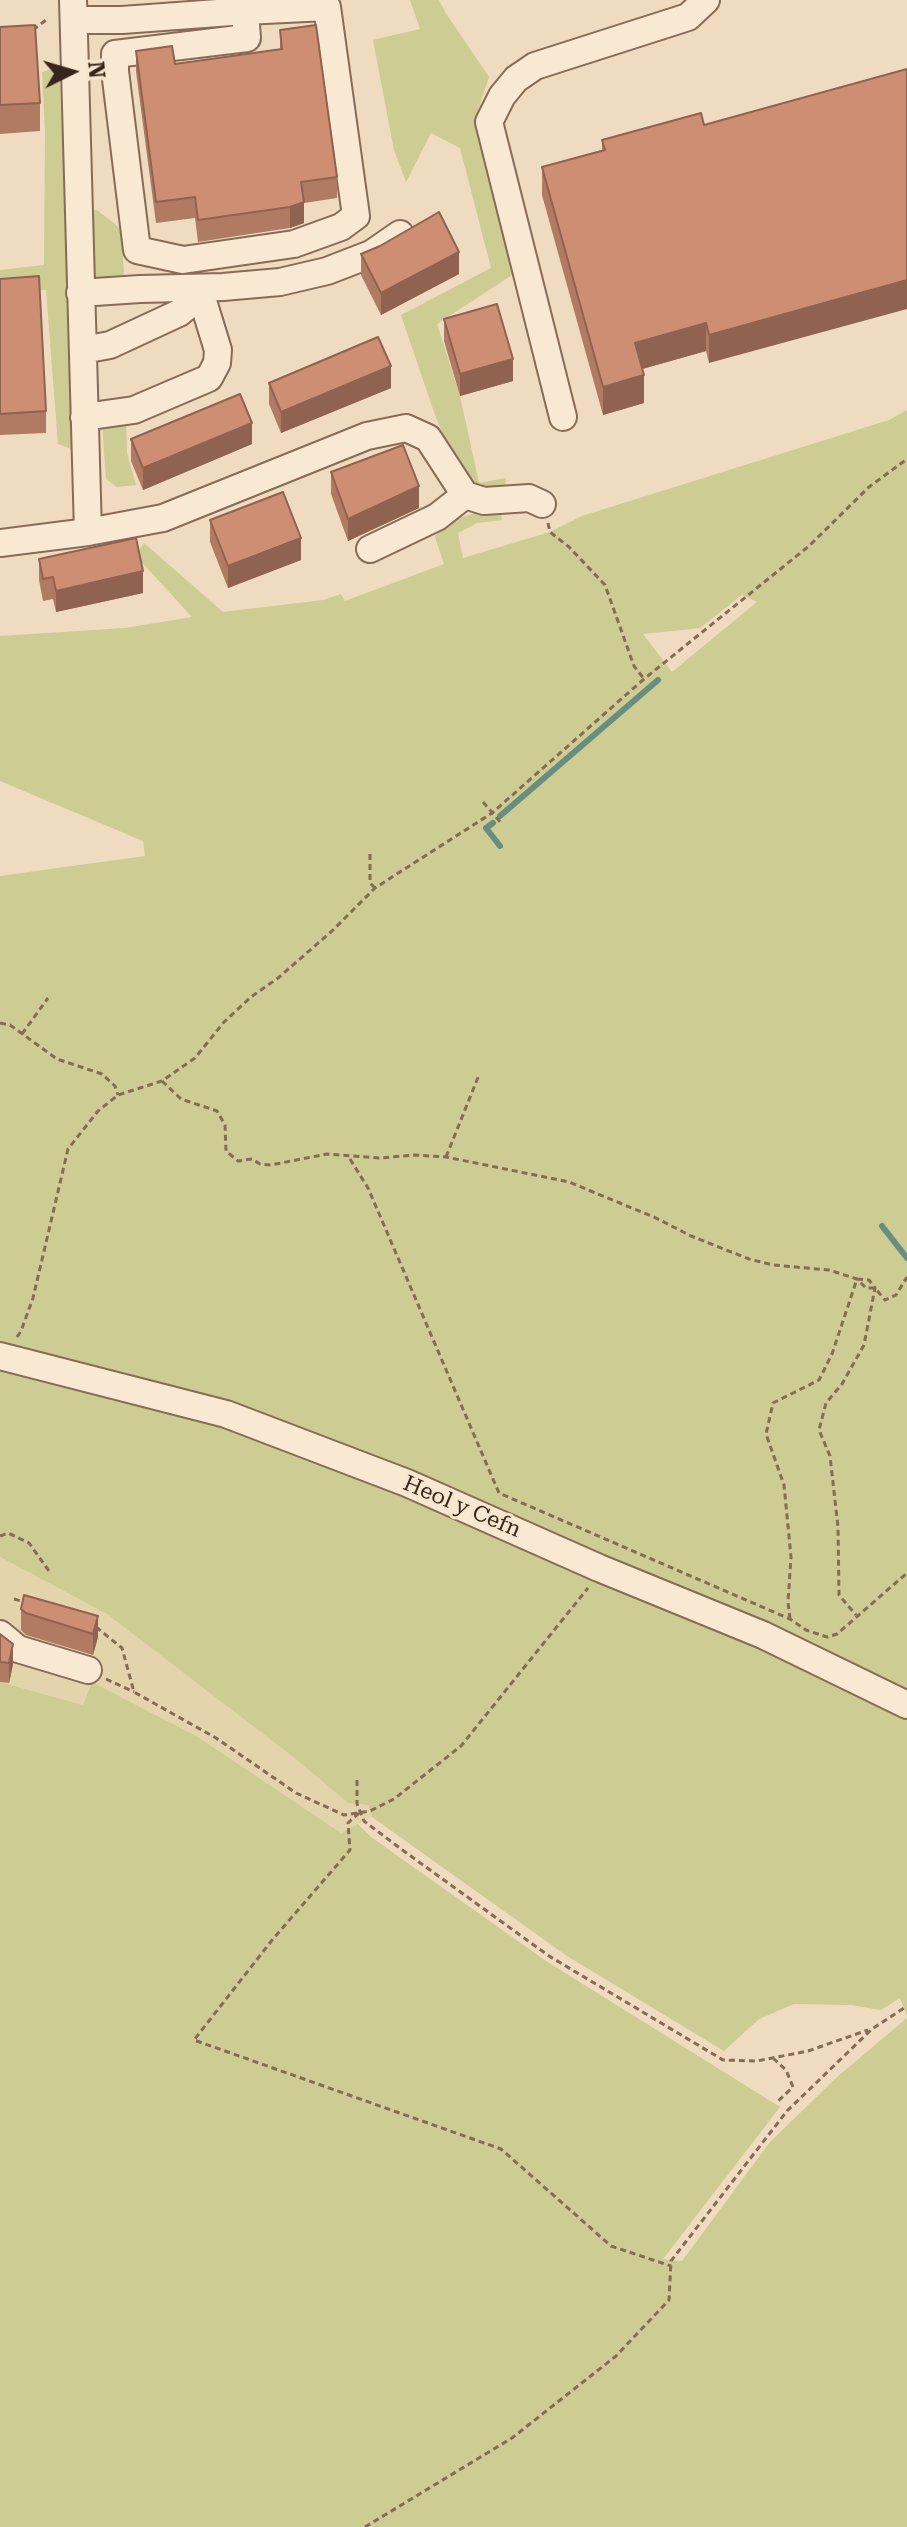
<!DOCTYPE html>
<html>
<head>
<meta charset="utf-8">
<style>
  body { margin:0 }
  #map { position:relative; width:907px; height:2527px; overflow:hidden; background:#efdbbf; font-family:"Roboto Serif",serif }
  canvas { display:block }
  .north { position:absolute; left:32px; top:32px; width:80px; height:80px; -webkit-text-stroke:6px #f6e6ce; paint-order:stroke; rotate:85deg; font-size:22px; font-weight:700; line-height:32px; text-align:center; color:#36251c }
  .north::after { content:''; display:block; margin:auto; width:28px; height:36px; background:#36251c; clip-path:polygon(50% 0,100% 100%,50% 72%,0 100%) }
</style>
</head>
<body>
<div id="map">
<canvas width="907" height="2527"></canvas>
<div class="north">N</div>
</div>
<script>
const context = document.querySelector('canvas').getContext('2d');
context.lineJoin = 'round';
function paint(path, color) { context.fillStyle = color; context.fill(path, 'evenodd'); }
const poly = rows => new Path2D(rows.map(r => 'M' + r).join(''));
function stroke(path, color, width, dash) { context.strokeStyle = color; context.lineWidth = width; context.lineCap = dash ? 'butt' : 'round'; context.setLineDash(dash || []); context.stroke(path); }
function label(font, color, halo, rows, align = 'center') {
  context.font = font + ' "Roboto Serif",serif'; context.lineWidth = 6; context.setLineDash([]); context.textBaseline = 'middle'; context.strokeStyle = halo; context.fillStyle = color; for (const [text, x, y, turn = 0] of rows) {
    context.save(); context.translate(x, y); context.rotate((+turn || 0) * Math.PI / 180); context.textAlign = isNaN(turn) ? turn : align; if (halo) context.strokeText(text, 0, 0); context.fillText(text, 0, 0); context.restore();
  }
}
const farmland = poly([
  [0,1557,107,1614,297,1760,348,1803,368,1805,372,1817,341,1833,198,1737,92,1682,83,1705,0,1682]
]);
const green = poly([
  [410,0,439,0,445,12,489,77,478,110,483,159,515,273,437,324,460,396,479,483,506,478,505,487,478,489,460,473,436,418,401,315,491,268,460,148,431,133,406,182,394,150,373,40,420,29],
  [59,67,77,451,58,444,46,290,0,292,0,270,44,265,45,132,42,72],
  [97,210,121,229,124,274,118,280,94,279,90,272,89,211],
  [907,410,907,1693,710,1599,363,1452,260,1412,123,1372,0,1343,0,876,145,856,143,841,0,781,0,636,125,628,192,617,136,556,144,543,223,612,323,600,341,594,345,601,444,564,435,537,446,522,475,513,501,512,502,520,477,523,458,533,463,558,550,532,582,516,889,420],
  [742,595,757,602,672,672,643,634,700,628],
  [126,423,127,453,136,485,117,487,106,479,102,425],
  [0,1369,247,1433,343,1470,593,1581,787,1660,907,1719,907,2016,900,1998,881,2010,851,2005,794,2004,759,2019,724,2051,567,1956,372,1817,368,1805,348,1803,297,1760,107,1614,0,1557],
  [0,1682,83,1705,92,1682,198,1737,341,1833,358,1824,371,1837,546,1961,780,2107,663,2259,682,2261,770,2142,837,2077,907,2018,907,2527,0,2527]
]);
const stream = poly([
  [500,816,658,680],
  [493,823,486,828,500,846],
  [882,1226,907,1258]
]);
const path = poly([
  [33,30,46,20],
  [548,523,550,532,569,547,605,585,634,666,644,679],
  [483,802,502,824],
  [370,854,370,883,375,888],
  [0,1023,10,1025,57,1059,102,1074,115,1086,118,1095],
  [22,1034,48,998],
  [162,1081,181,1099,217,1111,225,1125,226,1151,238,1161,252,1159,260,1164,271,1165,327,1154,379,1158,415,1155,446,1157,569,1182,656,1218,691,1236,749,1259,773,1265,829,1270,857,1279,866,1288,875,1288,885,1300,896,1295,907,1277],
  [446,1157,479,1075],
  [350,1159,368,1188,499,1493,790,1619,806,1630,827,1637,837,1634,907,1573],
  [17,1337,21,1331,33,1298,68,1149,98,1111,118,1095,162,1081,195,1058,224,1022,251,997,278,978,332,931,375,888,492,813,644,679,809,546,869,487,907,459],
  [0,1536,8,1533,29,1543,49,1571],
  [14,1599,25,1602],
  [790,1619,788,1602,791,1557,784,1485,766,1434,773,1403,819,1380,832,1354,857,1279,869,1280,875,1288,864,1345,842,1384,826,1403,819,1430,830,1456,838,1527,839,1595,856,1615],
  [96,1627,122,1648,134,1692,216,1738,296,1793,344,1815,370,1811,394,1799,461,1746,588,1588],
  [106,1679,134,1692],
  [357,1780,357,1804,364,1821,401,1849,549,1956,723,2060,757,2061,808,2051,868,2030],
  [359,1813,348,1823,350,1850,273,1939,194,2040,501,2149,611,2246,671,2266],
  [773,2058,786,2070,793,2087,776,2103],
  [365,2527,512,2438,616,2356,669,2300,671,2261,787,2111,872,2029,904,2008,907,2008]
]);
const minor = poly([
  [73,0,88,532],
  [74,20,122,20,245,11,327,7,356,216,341,227,294,244,183,260,137,250,115,71,115,54,247,38,245,11],
  [80,293,140,289,223,287,280,282,327,271,371,254,400,234],
  [83,350,110,345,179,313,191,303,199,288],
  [84,417,134,410,209,378,217,363,218,350,199,288],
  [563,417,489,122,502,96,516,79,535,66,688,17,706,0],
  [0,543,88,532,163,518,367,436,406,428,428,438,465,495,484,501,529,498,542,504],
  [370,549,437,517,465,495],
  [0,1356,226,1414,407,1483,599,1568,763,1635,907,1705],
  [0,1634,18,1649,88,1670]
]);
const wall = poly([
  [0,27,40,103,40,131,0,134],
  [280,30,337,177,337,198,304,203,304,223,290,228,198,242,195,218,156,223,136,72,136,51,175,64,280,49],
  [907,69,709,363,706,351,642,369,644,403,603,415,542,195,542,167,602,150,602,140,704,125],
  [361,254,459,274,381,315,361,275],
  [0,279,46,411,46,433,0,435],
  [444,319,513,381,460,396,444,341],
  [269,383,391,388,281,433,269,404],
  [131,439,252,444,143,490,131,461],
  [331,472,419,508,348,541,331,494],
  [210,520,301,560,228,588,210,542],
  [39,559,143,593,56,612,53,599,43,601,39,580],
  [21,1609,98,1616,98,1637,93,1655,26,1635,21,1630],
  [0,1634,13,1664,9,1683,0,1682]
]);
const shadedWall = poly([
  [304,202,304,223,290,228,290,207],
  [459,252,459,274,381,315,381,293],
  [907,280,907,309,709,363,709,335],
  [706,323,706,351,635,371,635,343],
  [513,359,513,381,460,396,460,374],
  [391,366,391,388,281,433,281,412],
  [644,375,644,403,603,415,603,387],
  [252,423,252,444,143,490,143,468],
  [419,486,419,508,348,541,348,519],
  [301,538,301,560,228,588,228,566],
  [143,571,143,593,56,612,56,591],
  [98,1616,98,1637,93,1655,93,1634],
  [13,1644,13,1664,9,1683,9,1663]
]);
const building = poly([
  [35,25,40,103,0,105,0,27,35,25],
  [316,25,337,177,301,182,304,202,290,207,198,220,195,197,156,202,136,51,172,46,175,64,282,49,280,30,316,25],
  [907,69,907,280,709,335,706,323,635,343,644,375,603,387,542,167,605,150,602,140,701,113,704,125,907,69],
  [439,212,459,252,381,293,361,254,380,246,439,212],
  [39,276,46,411,0,414,0,279,39,276],
  [497,304,513,359,460,374,444,319,497,304],
  [378,337,391,366,281,412,269,383,378,337],
  [240,394,252,423,143,468,131,439,240,394],
  [403,445,419,486,348,519,331,472,403,445],
  [283,492,301,538,228,566,210,520,283,492],
  [136,538,143,571,56,591,53,577,43,579,39,559,136,538],
  [24,1595,98,1616,93,1634,26,1613,21,1609,24,1595],
  [0,1634,13,1644,9,1663,0,1662,0,1634]
]);
const streetNames = [
  ["Heol y Cefn",462,1507,23]
];
paint(farmland, '#e4d4ac');
paint(green, '#cccc93');
stroke(stream, '#698e80', 6);
stroke(minor, '#876b57', 30);
stroke(path, '#876b57', 3, [6, 4]);
stroke(minor, '#f9e9d2', 26);
paint(wall, '#b17a63');
paint(shadedWall, '#906350');
paint(building, '#ce8e73');
stroke(building, '#906350', 2);
label('22px', '#36251c', '#f6e6ce', streetNames);
</script>
</body>
</html>
